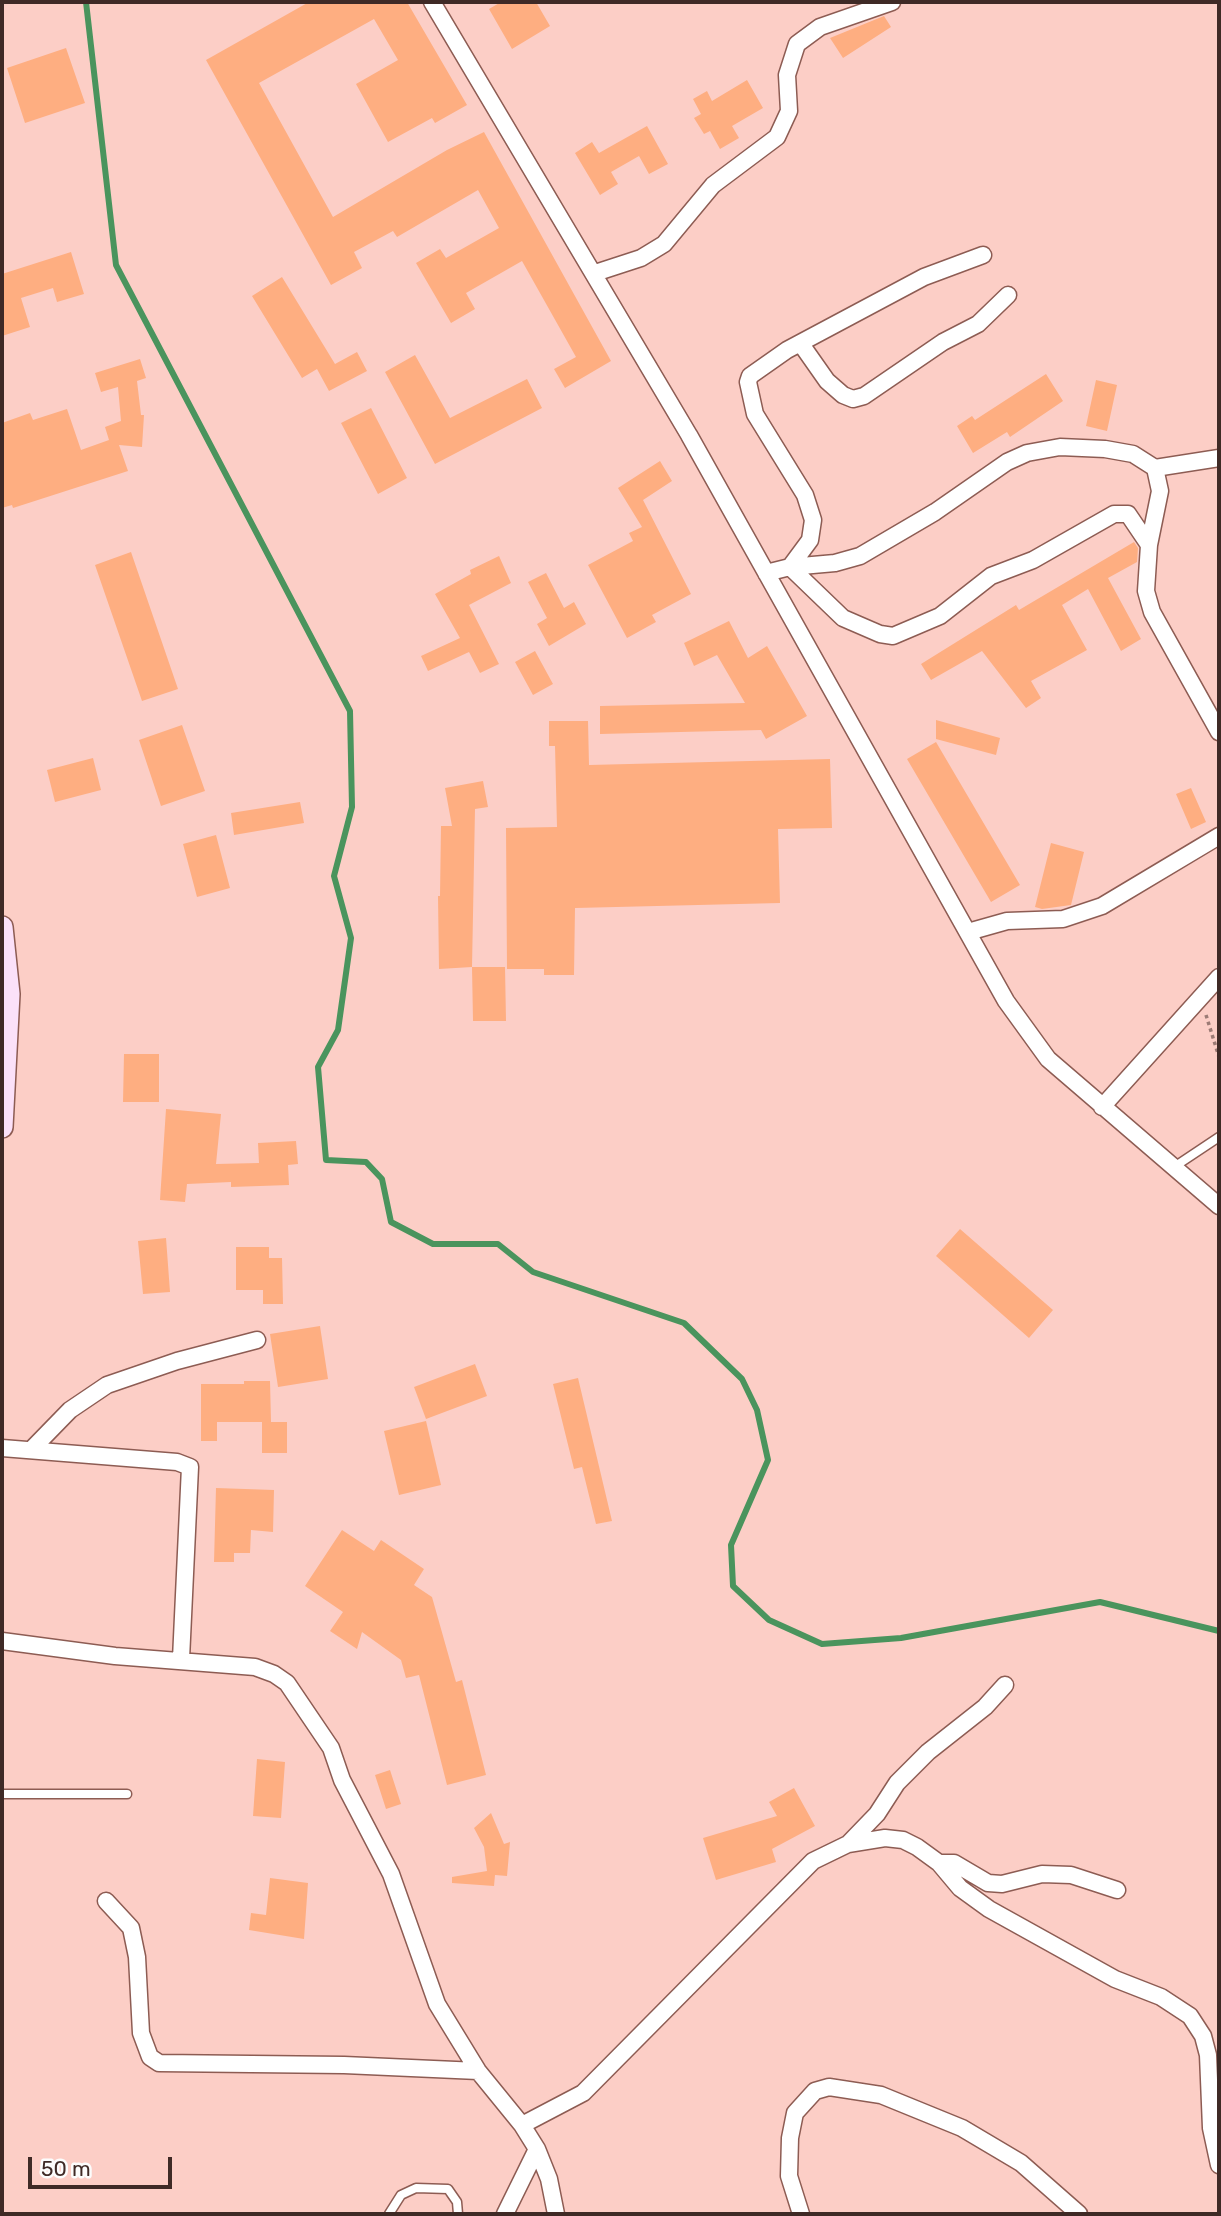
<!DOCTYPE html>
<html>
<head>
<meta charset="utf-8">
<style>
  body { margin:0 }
  #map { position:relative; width:1221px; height:2216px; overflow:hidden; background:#fccec6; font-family:Rubik,sans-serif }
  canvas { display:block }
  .frame { position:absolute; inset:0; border:4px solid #3f2a26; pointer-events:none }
  .scale { position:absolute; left:28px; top:2157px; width:144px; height:32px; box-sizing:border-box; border:4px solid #3f2a26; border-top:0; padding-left:9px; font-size:21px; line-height:24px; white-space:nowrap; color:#3f2a26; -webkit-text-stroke:5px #fcfcfc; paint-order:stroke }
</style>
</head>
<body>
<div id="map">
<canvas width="1221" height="2216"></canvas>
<div class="frame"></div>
<div class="scale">50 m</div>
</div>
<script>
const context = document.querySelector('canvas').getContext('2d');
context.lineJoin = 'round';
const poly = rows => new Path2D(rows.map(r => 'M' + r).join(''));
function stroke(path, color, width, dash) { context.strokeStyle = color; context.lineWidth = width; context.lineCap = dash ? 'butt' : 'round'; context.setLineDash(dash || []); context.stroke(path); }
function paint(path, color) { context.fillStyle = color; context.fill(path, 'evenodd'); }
const stream = poly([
  [86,2,116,265,350,711,352,807,334,876,351,938,338,1030,318,1067,326,1160,366,1162,382,1179,391,1222,433,1244,498,1244,533,1272,684,1323,742,1379,757,1410,768,1460,731,1545,733,1586,769,1620,822,1644,901,1638,1100,1602,1219,1631]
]);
const building = poly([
  [309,2,407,2,467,105,435,123,432,118,388,142,356,84,398,60,374,19,259,83,333,217,447,150,484,132,611,361,565,388,554,369,576,357,522,261,466,293,475,309,451,323,416,263,440,249,446,258,499,228,478,190,397,237,393,231,354,252,362,268,331,285,206,60],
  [501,2,536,2,550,26,512,49,489,9],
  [884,16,891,27,843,58,830,38],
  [66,48,85,103,25,123,7,68],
  [747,80,763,108,732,126,739,138,720,149,710,131,704,134,694,118,701,114,693,99,707,91,712,101],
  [647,126,668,164,649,174,639,156,611,172,618,184,600,195,575,153,592,142,599,153],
  [71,252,84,294,57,302,53,288,21,298,30,327,2,336,2,274],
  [282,277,335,364,357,352,367,371,329,391,317,369,302,378,252,296],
  [415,355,450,418,527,379,542,408,435,464,385,372],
  [140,359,146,378,137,381,141,415,144,415,142,447,119,445,128,471,13,508,12,505,2,508,2,423,30,413,33,420,67,409,81,450,109,440,105,427,121,421,118,387,101,392,95,373],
  [1046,374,1063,401,1010,437,1007,432,973,453,957,426,972,416,975,420],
  [1096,380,1117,385,1107,431,1086,426],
  [371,408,407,478,378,494,341,423],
  [660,461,672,481,643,500,691,594,652,615,656,622,627,638,588,565,633,541,629,533,642,527,618,488],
  [1134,542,1138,548,1137,562,1108,578,1141,639,1121,651,1088,589,1062,605,1087,650,1031,681,1041,698,1026,708,982,651,931,680,921,664,1016,605,1019,610],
  [131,552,178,689,142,701,95,565],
  [499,556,511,583,469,605,499,664,480,673,469,652,428,671,421,656,460,638,435,594,471,574,470,570],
  [546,573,564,608,574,602,586,624,549,646,537,624,547,618,528,582],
  [729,621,748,658,767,646,807,716,766,739,761,730,600,734,600,706,745,703,717,655,694,666,684,643],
  [535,651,553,684,533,695,515,662],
  [936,720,1000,738,996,755,936,739],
  [549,721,588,721,589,765,830,759,832,828,778,829,780,903,575,908,574,975,544,975,544,969,507,969,506,828,557,827,555,746,549,746],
  [182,725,205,791,161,806,139,740],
  [936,742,1020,885,991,902,907,759],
  [93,758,101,790,55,802,47,770],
  [483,781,488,807,475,809,472,967,439,969,438,896,440,896,441,826,452,826,445,788],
  [1191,788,1206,822,1191,829,1176,794],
  [300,802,304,823,234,835,231,813],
  [216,835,230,888,197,897,183,844],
  [1051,843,1084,852,1071,905,1042,909,1035,907],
  [472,967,505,967,506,1021,473,1021],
  [124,1054,159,1054,159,1102,123,1102],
  [166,1109,221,1114,216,1164,259,1163,258,1143,296,1141,298,1164,288,1165,289,1185,231,1187,231,1182,187,1184,185,1202,160,1200],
  [960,1229,1053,1310,1029,1338,936,1256],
  [166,1238,170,1292,143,1294,138,1241],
  [236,1247,269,1247,269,1258,282,1258,283,1304,263,1304,263,1290,236,1290],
  [320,1326,328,1379,278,1387,270,1334],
  [475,1364,487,1396,426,1419,414,1387],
  [578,1378,612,1521,596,1524,582,1467,574,1469,553,1384],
  [244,1381,270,1381,271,1422,287,1422,287,1453,262,1453,262,1422,217,1422,217,1441,201,1441,201,1384,244,1384],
  [426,1421,441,1485,399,1495,384,1431],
  [216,1488,274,1490,273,1532,251,1530,250,1553,234,1553,234,1562,214,1562],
  [342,1530,374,1551,381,1540,424,1569,414,1585,432,1597,456,1682,462,1680,486,1775,447,1785,419,1675,406,1678,401,1660,362,1632,357,1649,330,1631,343,1612,305,1586],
  [257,1759,285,1762,281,1818,253,1816],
  [390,1770,401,1804,386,1809,375,1775],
  [794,1788,815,1826,772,1849,776,1862,716,1880,703,1838,777,1816,769,1802],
  [491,1813,504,1844,510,1842,507,1876,495,1875,494,1886,452,1883,452,1877,487,1871,484,1847,474,1828],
  [270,1878,308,1883,304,1939,249,1930,251,1913,266,1915]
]);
const path = poly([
  [1206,1015,1219,1057]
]);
const lane = poly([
  [1174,1167,1219,1137],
  [2,1794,127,1794],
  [389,2214,401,2195,416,2188,448,2189,457,2202,458,2214]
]);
const street = poly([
  [432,2,689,435,1006,1001,1048,1059,1219,1206],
  [595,273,641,258,664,244,713,185,777,137,789,111,787,75,797,44,820,27,892,2],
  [801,344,827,381,843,395,853,399,864,396,943,342,978,324,1008,295],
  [1155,468,1219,458],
  [790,567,835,563,860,556,935,512,1007,462,1027,453,1060,447,1105,449,1133,454,1155,468,1160,491,1149,545],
  [790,567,810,540,813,520,805,495,755,414,748,382,750,376,787,350,924,277,983,255],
  [766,573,790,567,843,618,880,634,893,636,940,616,991,576,1033,560,1114,514,1128,514,1149,545,1146,591,1152,612,1219,732],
  [968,932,1007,921,1063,919,1102,906,1219,836],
  [1102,1107,1219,977],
  [2,1448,177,1462,190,1467,181,1659],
  [31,1450,70,1410,107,1385,177,1361,257,1340],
  [2,1641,115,1656,255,1667,274,1674,287,1683,331,1748,342,1780,391,1874,437,2004,478,2071,522,2125,537,2149,549,2179,556,2214],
  [848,1844,877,1814,897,1783,928,1752,985,1707,1005,1685],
  [939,1863,954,1863,988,1883,1002,1884,1042,1874,1071,1875,1117,1890],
  [106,1901,131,1928,137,1957,141,2033,150,2057,159,2063,344,2065,478,2071],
  [522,2125,583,2093,813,1861,848,1844,885,1838,903,1840,917,1847,939,1863,960,1888,989,1909,1115,1979,1161,1997,1190,2016,1203,2036,1208,2055,1211,2128,1219,2165],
  [505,2214,537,2149],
  [801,2214,789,2176,790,2138,795,2113,815,2091,829,2087,881,2095,962,2128,1021,2163,1079,2214]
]);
const secondary = poly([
  [2,927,9,994,2,1127]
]);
stroke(stream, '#4a945d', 6);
paint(building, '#feae81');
stroke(lane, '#8d5c53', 11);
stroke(street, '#8d5c53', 19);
stroke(secondary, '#8d5c53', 24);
stroke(path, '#9c7b75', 3.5, [3.5, 3.5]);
stroke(lane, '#fff', 8);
stroke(street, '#fff', 16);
stroke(secondary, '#fbe1f9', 21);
</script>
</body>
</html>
